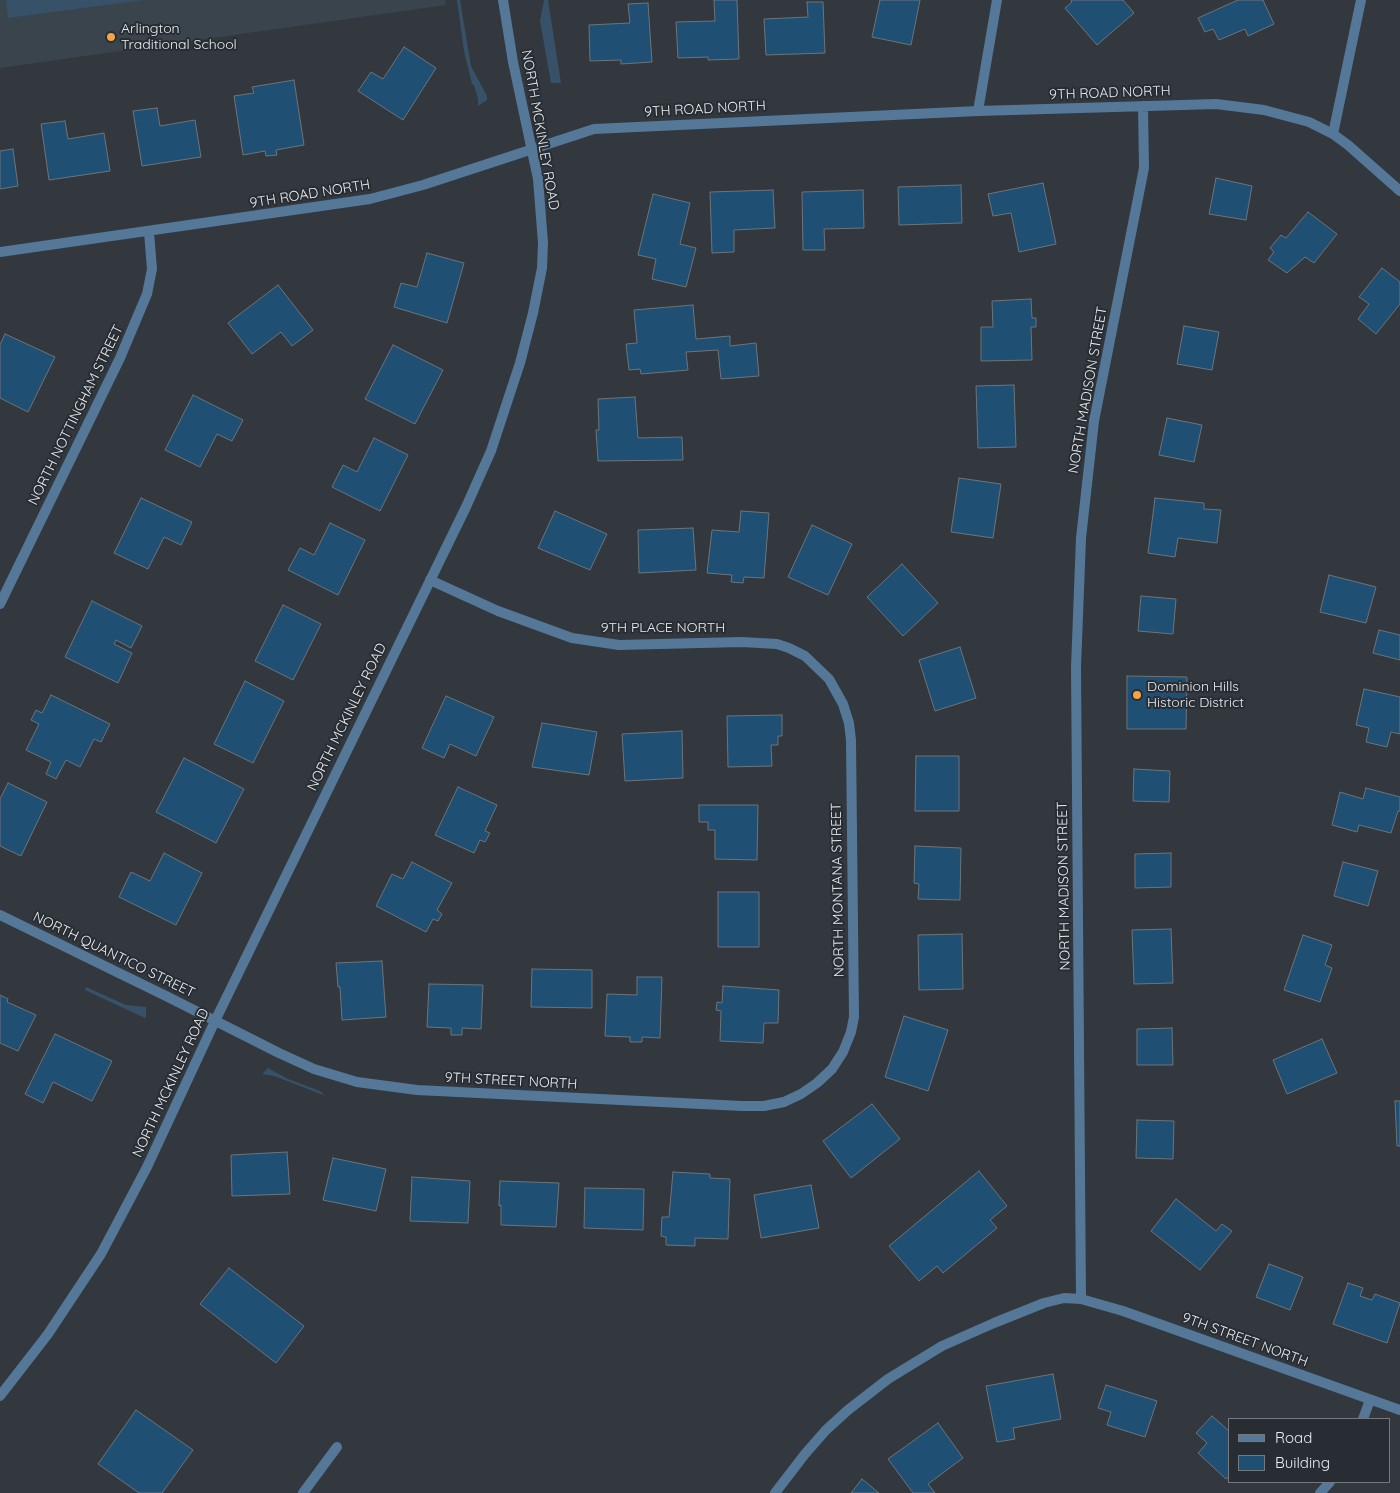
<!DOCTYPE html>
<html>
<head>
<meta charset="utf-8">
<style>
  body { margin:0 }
  #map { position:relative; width:1400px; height:1493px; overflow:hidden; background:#32383d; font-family:Quicksand,sans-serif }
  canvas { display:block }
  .legend { position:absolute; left:1228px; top:1418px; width:162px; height:65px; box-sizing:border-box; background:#282d33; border:1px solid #75797e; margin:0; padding:6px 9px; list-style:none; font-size:15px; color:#e8ecef }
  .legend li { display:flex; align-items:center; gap:10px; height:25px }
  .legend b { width:25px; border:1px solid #75797e }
</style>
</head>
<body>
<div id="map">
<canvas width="1400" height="1493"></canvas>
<ul class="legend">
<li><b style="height:6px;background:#557898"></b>Road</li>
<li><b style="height:14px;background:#204f74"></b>Building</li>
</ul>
</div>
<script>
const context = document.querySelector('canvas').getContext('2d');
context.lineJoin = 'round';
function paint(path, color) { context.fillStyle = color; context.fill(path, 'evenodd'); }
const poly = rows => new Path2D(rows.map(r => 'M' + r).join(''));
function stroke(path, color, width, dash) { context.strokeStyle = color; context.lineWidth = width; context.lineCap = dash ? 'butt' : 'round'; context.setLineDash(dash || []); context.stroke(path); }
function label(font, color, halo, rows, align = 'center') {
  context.font = font + ' Quicksand,sans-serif'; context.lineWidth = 4; context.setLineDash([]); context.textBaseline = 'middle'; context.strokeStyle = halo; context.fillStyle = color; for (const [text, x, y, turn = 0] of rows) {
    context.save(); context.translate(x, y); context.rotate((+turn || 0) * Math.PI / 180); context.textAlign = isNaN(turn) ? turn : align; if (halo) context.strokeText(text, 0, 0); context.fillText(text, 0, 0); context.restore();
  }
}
const built = poly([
  [0,0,445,0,446,5,0,68]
]);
const green = poly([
  [6,0,144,0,8,18],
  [457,0,460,0,471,66,487,96,487,100,478,106,478,99,474,85,472,84,464,51],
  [544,0,548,0,561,83,551,83,540,21],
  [86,987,126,1005,146,1007,146,1016,145,1018,121,1007,85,990],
  [268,1068,288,1079,320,1091,326,1096,274,1076,262,1074]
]);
const building = poly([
  [714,0,737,0,739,59,708,60,708,57,678,58,676,22,715,21,714,0],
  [880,0,920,0,911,45,872,37,880,0],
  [1071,0,1123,0,1134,13,1097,45,1065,8,1072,2,1071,0],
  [1238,0,1263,0,1274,24,1248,36,1245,29,1219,40,1213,29,1205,32,1198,18,1238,0],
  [807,2,823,2,825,53,766,55,764,19,808,17,807,2],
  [648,3,652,62,621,64,621,60,590,61,589,25,630,23,628,4,648,3],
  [404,47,436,68,403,120,358,91,371,72,383,79,404,47],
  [294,80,304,145,276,150,277,155,266,156,265,151,243,155,234,96,254,93,252,87,294,80],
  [157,108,160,126,195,120,201,157,142,166,133,111,157,108],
  [65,121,68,139,104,133,110,171,49,180,41,124,65,121],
  [13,149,18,186,0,189,0,151,13,149],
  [1216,178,1252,186,1246,220,1209,214,1216,178],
  [1043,183,1056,244,1019,252,1011,213,993,216,988,194,1043,183],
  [961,185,962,223,899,225,898,187,961,185],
  [773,190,775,228,734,230,734,252,712,253,710,192,773,190],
  [863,190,864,228,824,229,825,250,803,250,802,192,863,190],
  [653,194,690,203,680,244,696,248,686,287,652,279,656,259,638,255,653,194],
  [1308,212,1337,234,1314,263,1305,257,1287,273,1268,260,1274,252,1270,248,1281,235,1286,238,1308,212],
  [427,253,464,263,447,323,394,307,401,283,417,287,427,253],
  [1382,268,1400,282,1400,304,1376,334,1358,319,1369,304,1359,297,1382,268],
  [278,285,313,330,292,346,281,332,252,354,228,323,278,285],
  [1031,299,1032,318,1036,318,1036,327,1031,327,1032,360,981,361,981,327,993,327,992,301,1031,299],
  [693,305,696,339,730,336,730,346,756,343,759,376,721,379,718,350,686,352,688,370,641,374,640,369,629,370,626,344,637,343,634,310,693,305],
  [1184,326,1219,332,1212,370,1177,364,1184,326],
  [5,334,55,357,28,412,0,398,0,345,5,334],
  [393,345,443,370,415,424,365,399,393,345],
  [1014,385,1016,447,978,448,976,386,1014,385],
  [193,395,243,420,232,441,217,434,200,467,165,450,193,395],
  [635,397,638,438,682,437,683,460,598,461,596,430,599,430,598,399,635,397],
  [1167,418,1202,425,1194,462,1159,455,1167,418],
  [374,438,408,455,380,511,332,487,343,465,357,472,374,438],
  [959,478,1001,484,993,538,951,532,959,478],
  [141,498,192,522,181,545,164,537,148,569,114,553,141,498],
  [1155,498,1204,503,1204,509,1221,510,1217,543,1178,538,1175,557,1148,553,1155,498],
  [555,511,607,534,590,570,538,548,555,511],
  [741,511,769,513,764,578,744,577,743,583,731,582,732,575,707,573,712,530,739,532,741,511],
  [330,523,365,540,338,595,288,570,300,548,314,555,330,523],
  [812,525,852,544,828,595,788,577,812,525],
  [693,528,696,570,639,573,638,530,693,528],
  [902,564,938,603,903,636,867,597,902,564],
  [1329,575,1376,587,1366,623,1320,612,1329,575],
  [1141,596,1176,599,1173,634,1138,631,1141,596],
  [92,601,142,626,131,648,116,640,114,644,132,653,118,683,65,657,92,601],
  [283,605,321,624,293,680,255,661,283,605],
  [1379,630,1400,635,1400,660,1373,653,1379,630],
  [960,647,976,698,935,711,919,660,960,647],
  [1127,676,1187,677,1186,729,1127,729,1127,676],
  [245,681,284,701,253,763,214,744,245,681],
  [1364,689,1400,697,1400,734,1391,732,1387,747,1366,742,1369,728,1356,725,1364,689],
  [51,695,110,724,101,742,94,739,80,767,66,760,56,779,46,774,51,762,26,750,39,724,31,720,36,710,42,713,51,695],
  [446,696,494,717,476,756,450,744,444,758,422,748,446,696],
  [782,715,782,736,778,736,778,745,771,745,772,766,728,767,727,716,782,715],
  [542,723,597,732,589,775,532,767,542,723],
  [682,731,683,778,625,781,622,734,682,731],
  [916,756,959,756,959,811,915,811,916,756],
  [184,758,244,789,216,843,156,812,184,758],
  [1134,769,1170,771,1169,802,1133,801,1134,769],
  [8,783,47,802,21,856,0,846,0,799,8,783],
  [458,787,497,805,485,831,490,833,485,842,480,840,474,853,435,835,458,787],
  [1366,788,1400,797,1400,811,1398,811,1391,833,1359,825,1357,832,1332,825,1340,792,1363,799,1366,788],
  [699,805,758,805,757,860,715,859,715,830,708,830,708,822,699,822,699,805],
  [915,846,961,848,960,900,918,899,919,884,914,883,915,846],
  [164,853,202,873,176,925,119,897,131,872,150,881,164,853],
  [1171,853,1171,887,1135,888,1135,854,1171,853],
  [412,862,452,883,437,910,442,914,438,921,433,919,426,932,376,906,392,874,403,879,412,862],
  [1343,862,1378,871,1368,906,1334,896,1343,862],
  [718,892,759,892,759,947,718,947,718,892],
  [1171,929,1173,983,1134,984,1132,930,1171,929],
  [962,934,963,989,919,990,918,935,962,934],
  [1303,935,1332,945,1325,965,1332,968,1320,1002,1284,990,1303,935],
  [382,961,386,1017,342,1020,340,987,338,987,336,963,382,961],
  [532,969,592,970,592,1008,531,1007,532,969],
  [637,977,662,977,660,1038,642,1037,642,1042,630,1042,630,1037,605,1036,607,994,637,995,637,977],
  [429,984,483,985,481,1029,462,1028,462,1035,451,1035,451,1028,427,1027,429,984],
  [723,986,779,990,778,1023,764,1023,763,1043,720,1041,721,1011,716,1010,717,1002,722,1003,723,986],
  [0,995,8,999,7,1002,36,1015,18,1051,0,1043,0,995],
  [904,1016,948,1030,928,1091,885,1077,904,1016],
  [1172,1028,1173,1065,1137,1065,1137,1029,1172,1028],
  [55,1034,112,1061,92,1101,53,1082,43,1103,25,1094,55,1034],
  [1322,1039,1337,1073,1287,1094,1273,1060,1322,1039],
  [1395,1101,1400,1101,1400,1146,1397,1146,1395,1101],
  [872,1104,900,1139,851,1178,823,1141,872,1104],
  [1137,1120,1174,1121,1173,1159,1136,1158,1137,1120],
  [287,1152,290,1194,232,1196,231,1155,287,1152],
  [333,1158,386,1169,376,1211,323,1200,333,1158],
  [979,1171,1007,1206,990,1220,997,1228,943,1273,937,1266,919,1281,889,1246,979,1171],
  [673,1172,710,1174,710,1178,730,1179,728,1239,695,1238,695,1246,666,1245,666,1237,661,1236,662,1217,669,1217,673,1172],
  [412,1177,470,1181,468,1223,410,1221,412,1177],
  [500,1181,559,1183,556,1227,501,1225,501,1205,499,1206,500,1181],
  [811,1185,819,1228,761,1238,754,1195,811,1185],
  [585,1188,644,1189,643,1230,584,1228,585,1188],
  [1176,1199,1216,1231,1222,1224,1232,1231,1200,1270,1151,1231,1176,1199],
  [1269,1264,1303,1277,1290,1310,1256,1297,1269,1264],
  [229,1268,304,1326,276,1363,200,1304,229,1268],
  [1348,1283,1363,1288,1360,1296,1372,1300,1375,1294,1400,1303,1387,1343,1333,1324,1348,1283],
  [1053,1374,1061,1419,1013,1428,1015,1439,997,1442,986,1386,1053,1374],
  [1106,1385,1157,1401,1145,1437,1107,1425,1111,1412,1098,1408,1106,1385],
  [136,1410,193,1450,162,1493,139,1493,98,1464,136,1410],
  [1212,1416,1229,1431,1229,1477,1226,1479,1198,1453,1207,1443,1196,1433,1212,1416],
  [938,1423,963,1458,928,1484,935,1493,913,1493,888,1459,938,1423],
  [862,1479,879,1493,851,1493,862,1479]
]);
const service = poly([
  [303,1493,337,1447]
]);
const minor = poly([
  [978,111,997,0],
  [1333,134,1361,0],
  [0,252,370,199,423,185,594,129,978,111,1216,104,1264,110,1309,122,1333,134,1348,145,1400,191],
  [0,604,120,358,147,294,152,269,149,232],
  [0,915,166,996,279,1053,314,1069,357,1082,417,1090,742,1106,764,1106,784,1102,801,1094,817,1083,832,1069,843,1052,851,1032,854,1017,851,740,849,723,843,704,829,679,805,656,789,648,777,644,742,642,619,645,572,638,498,611,430,580],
  [1081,1299,1076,667,1081,538,1094,421,1144,168,1143,106],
  [1363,1419,1370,1400],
  [775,1493,805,1454,826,1430,848,1410,888,1379,942,1346,994,1323,1044,1303,1064,1298,1081,1299,1123,1311,1400,1410],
  [1320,1493,1330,1482]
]);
const tertiary = poly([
  [0,1396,48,1334,101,1254,147,1167,215,1021,466,507,491,451,520,363,533,313,542,268,543,243,538,179,513,62,503,0]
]);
const markers = [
  [111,37,5,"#f5a345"],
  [1137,695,5,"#f5a345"]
];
const poiNames = [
  ["Arlington",121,29],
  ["Traditional School",121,45],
  ["Dominion Hills",1147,687],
  ["Historic District",1147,703]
];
const streetNames = [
  ["9TH ROAD NORTH",1110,93,-2],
  ["9TH ROAD NORTH",705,109,-3],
  ["NORTH MCKINLEY ROAD",540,130,80],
  ["9TH ROAD NORTH",310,194,-9],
  ["NORTH MADISON STREET",1088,390,-80],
  ["NORTH NOTTINGHAM STREET",76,415,-64],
  ["9TH PLACE NORTH",663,628],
  ["NORTH MCKINLEY ROAD",347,717,-64],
  ["NORTH MADISON STREET",1064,886,-91],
  ["NORTH MONTANA STREET",838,890,-91],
  ["NORTH QUANTICO STREET",114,955,26],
  ["9TH STREET NORTH",511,1081,3],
  ["NORTH MCKINLEY ROAD",171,1083,-65],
  ["9TH STREET NORTH",1245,1340,20]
];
paint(built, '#3a444d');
paint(green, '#375168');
paint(building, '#204f74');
stroke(building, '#6d747a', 1);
stroke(service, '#557898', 10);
stroke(minor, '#557898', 10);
stroke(tertiary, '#557898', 10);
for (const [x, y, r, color] of markers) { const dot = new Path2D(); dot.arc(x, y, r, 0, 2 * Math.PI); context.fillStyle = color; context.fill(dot); stroke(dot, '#282d33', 2); }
label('14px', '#e8ecef', '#282d33', poiNames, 'left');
label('14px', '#e8ecef', '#282d33', streetNames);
</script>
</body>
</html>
